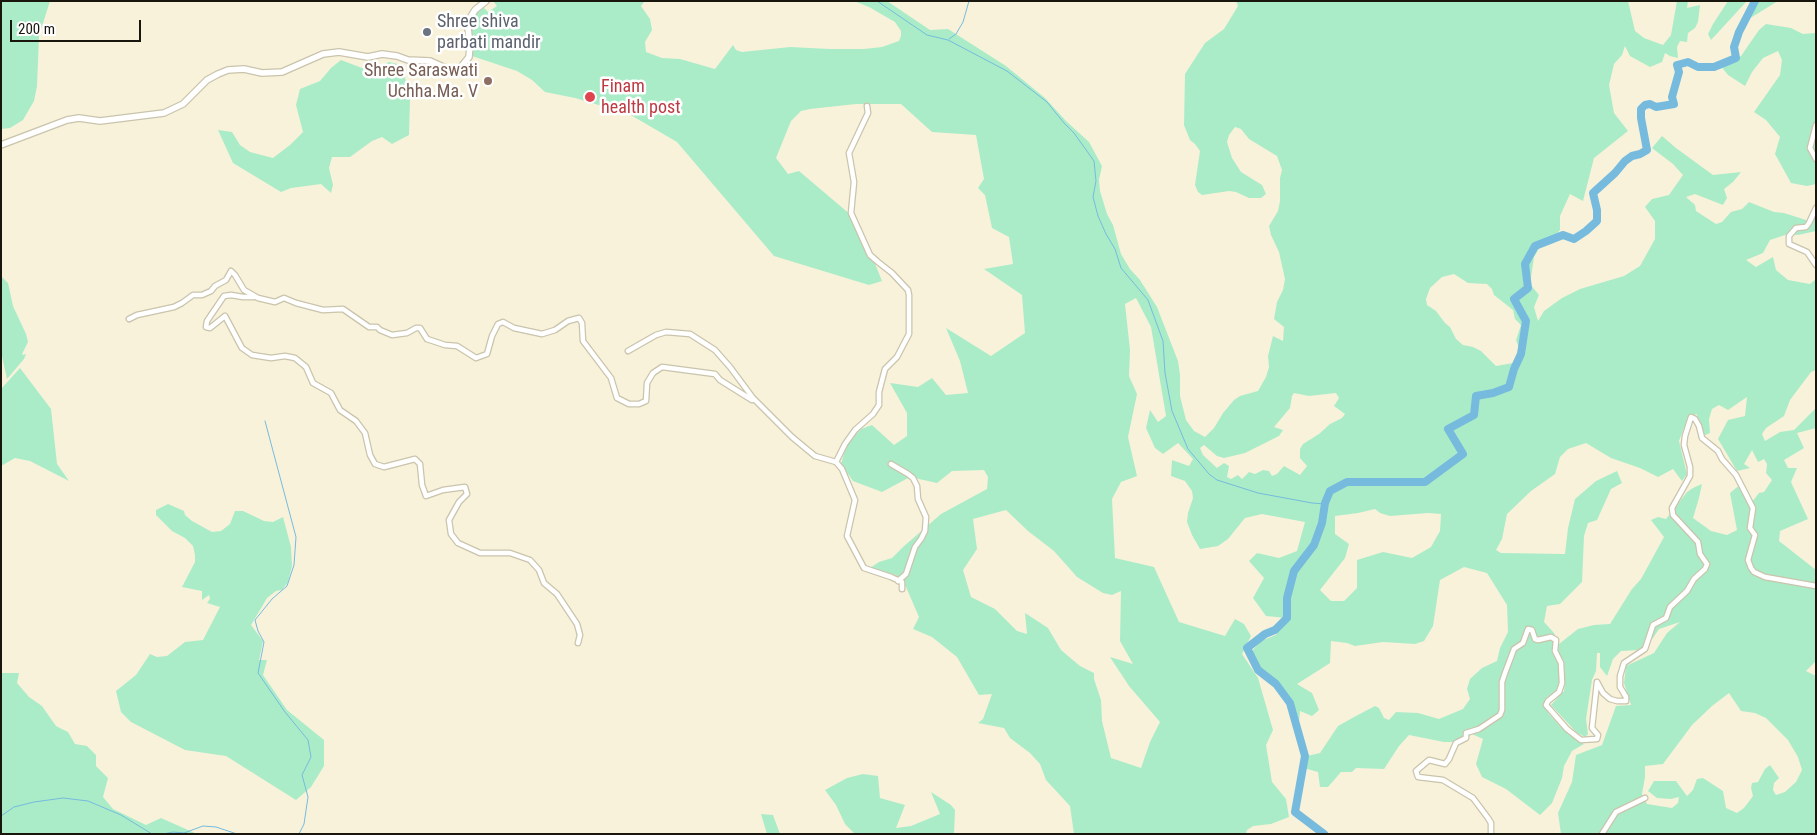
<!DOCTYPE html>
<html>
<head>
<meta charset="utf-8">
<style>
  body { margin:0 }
  #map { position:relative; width:1817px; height:835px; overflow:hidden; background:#f8f2da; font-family:"Roboto Condensed",sans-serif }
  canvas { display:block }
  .frame { position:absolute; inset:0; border:2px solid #18160d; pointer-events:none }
  .scale { position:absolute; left:10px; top:20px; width:131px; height:22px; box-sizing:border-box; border:2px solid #18160d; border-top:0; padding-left:6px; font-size:15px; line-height:18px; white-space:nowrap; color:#18160d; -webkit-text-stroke:4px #fff; paint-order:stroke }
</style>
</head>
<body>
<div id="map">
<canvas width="1817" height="835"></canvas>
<div class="frame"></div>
<div class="scale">200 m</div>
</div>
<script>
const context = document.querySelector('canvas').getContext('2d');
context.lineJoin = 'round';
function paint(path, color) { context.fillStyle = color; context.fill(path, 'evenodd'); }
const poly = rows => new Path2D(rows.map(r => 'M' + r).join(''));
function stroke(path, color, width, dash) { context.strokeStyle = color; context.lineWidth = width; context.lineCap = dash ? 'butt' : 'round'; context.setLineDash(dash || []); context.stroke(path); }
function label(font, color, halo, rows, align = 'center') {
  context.font = font + ' "Roboto Condensed",sans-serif'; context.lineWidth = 5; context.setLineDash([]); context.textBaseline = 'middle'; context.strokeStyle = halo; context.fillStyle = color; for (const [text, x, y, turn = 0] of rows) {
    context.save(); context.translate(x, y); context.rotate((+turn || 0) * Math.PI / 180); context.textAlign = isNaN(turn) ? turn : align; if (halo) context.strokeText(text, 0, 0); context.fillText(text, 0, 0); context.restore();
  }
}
const green = poly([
  [1,1,50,1,39,36,37,86,34,101,23,120,10,128,1,129],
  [493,1,645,1,641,6,650,19,652,30,645,42,646,52,662,58,680,59,715,69,733,45,736,50,742,52,790,47,830,49,864,49,882,47,899,41,901,36,901,31,895,22,869,7,854,1,887,1,930,30,948,29,1006,66,1045,98,1066,121,1089,142,1102,166,1099,180,1100,191,1107,214,1113,225,1121,254,1130,269,1140,280,1157,307,1178,361,1180,375,1180,396,1186,420,1194,431,1205,437,1214,428,1223,413,1234,400,1240,396,1258,391,1266,377,1269,367,1268,356,1273,336,1283,341,1284,327,1274,319,1277,302,1283,290,1285,279,1279,252,1271,235,1269,226,1278,211,1280,201,1280,178,1282,170,1277,156,1249,139,1241,129,1235,127,1229,135,1227,142,1232,158,1241,172,1262,185,1266,194,1261,198,1249,198,1236,192,1229,191,1202,195,1198,192,1195,185,1200,151,1195,144,1190,140,1184,125,1185,74,1205,43,1224,29,1238,6,1236,1,1628,1,1635,31,1644,38,1663,45,1671,35,1677,1,1688,1,1687,8,1700,5,1698,22,1695,28,1688,33,1687,42,1680,41,1677,47,1678,58,1670,56,1665,53,1662,62,1650,67,1630,56,1625,46,1622,55,1614,64,1609,85,1614,113,1628,131,1594,158,1583,201,1570,194,1560,216,1560,230,1548,245,1540,247,1534,257,1530,284,1539,295,1534,307,1538,321,1544,311,1562,298,1580,289,1624,276,1640,266,1655,239,1655,221,1645,207,1652,199,1669,195,1683,175,1673,164,1652,148,1662,136,1676,148,1713,175,1741,172,1733,182,1724,189,1727,198,1723,205,1695,194,1686,197,1695,205,1696,211,1716,224,1722,222,1731,212,1742,209,1749,202,1774,212,1784,213,1809,221,1811,211,1816,205,1816,231,1798,235,1788,234,1770,240,1763,253,1746,260,1756,267,1773,257,1776,270,1788,280,1810,284,1816,279,1816,370,1811,372,1790,400,1784,416,1766,428,1762,434,1765,441,1780,432,1794,430,1816,408,1816,428,1797,433,1804,448,1784,460,1788,468,1797,468,1791,482,1808,519,1780,531,1779,541,1816,570,1816,661,1806,671,1816,676,1816,834,1561,834,1558,813,1572,782,1576,755,1602,745,1616,706,1631,705,1624,683,1626,666,1654,653,1667,633,1680,622,1659,629,1653,638,1640,650,1621,651,1613,659,1607,676,1600,667,1600,653,1597,653,1596,671,1592,680,1586,719,1588,734,1585,737,1576,732,1563,718,1551,705,1564,691,1565,682,1564,661,1557,650,1559,645,1553,648,1559,663,1559,683,1557,692,1547,697,1544,705,1549,714,1560,726,1584,744,1572,751,1564,766,1562,778,1552,803,1540,815,1506,789,1482,777,1476,764,1483,739,1472,734,1462,742,1444,742,1409,735,1399,746,1384,769,1356,768,1352,772,1341,772,1328,787,1320,787,1318,772,1304,768,1308,759,1307,756,1320,753,1338,726,1356,716,1375,706,1379,708,1384,718,1389,720,1396,712,1418,713,1439,719,1463,709,1470,699,1467,689,1470,679,1482,668,1497,661,1500,648,1508,632,1507,605,1487,573,1464,567,1440,580,1433,626,1424,641,1415,644,1383,642,1355,646,1347,643,1331,641,1330,663,1297,684,1312,693,1319,710,1312,716,1300,711,1299,722,1296,710,1277,683,1259,669,1251,652,1261,641,1276,635,1287,618,1266,616,1253,598,1264,578,1249,561,1257,553,1279,558,1297,551,1305,522,1262,514,1245,518,1228,539,1218,546,1200,549,1192,535,1187,522,1188,513,1193,498,1192,491,1185,481,1171,476,1172,460,1189,466,1193,459,1178,443,1163,454,1155,448,1146,428,1150,410,1158,422,1166,416,1151,327,1136,298,1125,304,1130,350,1129,376,1137,394,1128,437,1137,476,1121,482,1112,499,1115,558,1154,567,1179,622,1225,636,1235,619,1244,624,1251,636,1242,654,1258,678,1273,730,1266,745,1272,782,1286,799,1289,817,1271,824,1253,826,1247,830,1246,834,1074,834,1070,806,1046,780,1040,764,1030,753,1010,738,1004,728,978,723,983,719,992,694,979,695,957,657,932,637,913,629,919,617,906,587,896,575,870,568,879,562,892,558,903,547,941,514,987,489,988,477,984,470,952,471,937,483,910,477,882,492,853,481,841,464,847,443,861,429,872,425,894,445,907,436,907,413,890,383,918,387,932,378,946,395,968,393,960,361,946,328,991,356,1025,333,1022,295,984,269,1013,264,1009,237,992,228,985,195,978,188,984,179,976,135,932,132,901,104,856,104,810,109,801,111,791,121,776,158,788,174,799,171,858,221,882,281,869,285,774,256,677,142,629,114,575,98,545,92,532,80,517,71,469,55,472,9,480,4,488,12,497,6],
  [1454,274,1468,283,1487,284,1492,289,1494,295,1513,310,1515,319,1521,325,1516,340,1519,348,1513,363,1496,366,1481,351,1473,347,1463,345,1456,339,1450,327,1445,323,1436,311,1427,305,1426,299,1430,288,1442,277],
  [1294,393,1309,396,1336,393,1339,398,1334,406,1345,414,1342,418,1330,424,1319,434,1303,444,1300,449,1300,458,1307,466,1300,475,1284,466,1277,474,1272,476,1269,471,1263,470,1255,474,1249,472,1242,479,1238,475,1231,479,1227,477,1229,466,1224,463,1217,468,1203,455,1200,448,1204,445,1217,456,1224,458,1245,453,1279,436,1283,430,1274,427,1290,408,1292,396],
  [1747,397,1745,416,1728,420,1718,439,1737,471,1750,468,1744,464,1752,450,1758,462,1764,459,1767,464,1766,473,1772,480,1764,492,1759,493,1752,502,1742,483,1730,493,1737,530,1727,535,1711,531,1693,518,1699,498,1702,484,1693,488,1687,492,1666,519,1658,517,1651,520,1664,537,1641,579,1632,589,1610,624,1594,625,1578,629,1559,644,1554,633,1544,622,1547,606,1560,604,1582,582,1584,536,1588,523,1597,520,1611,489,1622,483,1617,471,1596,481,1575,499,1568,528,1565,554,1501,553,1496,550,1502,539,1507,514,1531,491,1555,474,1560,457,1568,449,1586,443,1611,458,1640,468,1658,477,1673,469,1682,481,1687,474,1679,441,1688,417,1697,414,1698,438,1710,433,1709,419,1712,409,1719,405,1728,410],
  [1375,509,1380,513,1390,516,1428,513,1441,514,1440,531,1431,547,1412,558,1383,552,1357,560,1357,588,1344,601,1331,601,1320,590,1345,558,1349,544,1335,534,1335,516,1358,513],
  [1006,510,1028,531,1054,551,1077,577,1103,593,1112,595,1121,591,1120,641,1133,664,1110,657,1129,686,1160,722,1150,742,1141,768,1111,758,1102,721,1101,700,1094,679,1094,673,1080,666,1061,650,1048,628,1025,613,1027,634,1017,631,995,609,971,597,963,570,977,549,973,519],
  [1729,693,1741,711,1755,713,1766,718,1788,740,1798,757,1802,770,1796,782,1785,792,1776,795,1773,790,1774,783,1779,778,1770,765,1765,769,1758,782,1752,783,1751,788,1753,796,1744,808,1737,813,1726,808,1723,791,1703,778,1697,779,1693,790,1687,796,1676,781,1654,781,1648,791,1657,798,1671,799,1679,797,1678,803,1672,808,1647,804,1642,794,1645,777,1645,766,1663,764,1692,725,1712,706],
  [1728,1,1747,1,1711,40,1708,34,1713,24],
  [1757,1,1778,1,1747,20,1750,12],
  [1766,24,1791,28,1803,34,1815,33,1816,35,1816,184,1807,186,1791,183,1775,154,1780,137,1766,120,1754,112,1780,75,1782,60,1778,51,1763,58,1752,72,1745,86,1728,75,1720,65,1741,56,1759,30],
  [341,60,370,71,389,62,402,65,410,99,409,135,392,144,382,137,372,141,350,157,332,157,329,168,333,185,331,193,321,184,291,188,281,192,233,163,218,130,232,132,240,145,250,152,273,158,290,145,303,132,296,105,300,89,320,81,331,68],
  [1,276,8,283,13,306,26,334,28,342,23,352,22,355,26,354,24,359,7,379,1,352],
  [20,368,51,409,57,464,69,481,30,461,15,458,1,466,1,389],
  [168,504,184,511,185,515,192,521,212,532,221,531,230,524,235,511,243,511,264,521,273,522,283,517,291,547,292,566,288,582,282,590,276,591,267,598,251,625,263,641,259,660,267,660,263,675,287,710,324,740,324,766,311,787,296,800,226,756,185,750,131,722,121,712,116,691,136,675,150,654,157,657,167,656,185,642,203,640,220,607,207,603,210,599,209,595,202,600,202,591,182,587,195,562,195,555,193,546,185,538,172,531,156,515,156,510],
  [1,673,19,673,17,683,29,697,42,706,56,726,68,732,75,744,87,746,96,755,96,766,108,778,103,797,113,809,146,825,161,818,197,834,1,834],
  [863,774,878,776,880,798,905,805,896,828,911,826,940,814,931,792,951,805,955,810,954,834,855,834,845,824,836,805,825,790,847,778],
  [761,814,773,815,780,834,767,834]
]);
const stream = poly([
  [877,1,927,35,948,40,1007,71,1047,102,1064,123,1074,133,1094,161,1096,181,1093,197,1098,216,1106,234,1115,249,1121,268,1148,300,1163,341,1165,373,1172,411,1188,449,1209,474,1217,480,1258,493,1312,503,1325,504],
  [949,39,956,34,963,22,969,1],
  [265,421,296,537,294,565,287,586,272,599,255,620,258,631,264,642,258,673,285,712,308,740,311,757,302,775,308,797,304,824,299,834],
  [1,816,14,807,34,802,63,798,88,801,121,815,152,834],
  [163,834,173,832,184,833,203,826,216,827,237,834]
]);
const river = poly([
  [1324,834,1295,812,1305,756,1290,703,1276,684,1258,670,1247,648,1265,634,1275,630,1287,618,1287,598,1294,571,1314,545,1322,523,1325,503,1330,491,1347,482,1425,482,1463,454,1448,429,1474,415,1476,396,1493,393,1509,387,1514,369,1521,354,1526,321,1514,299,1528,288,1525,264,1535,246,1563,235,1574,239,1586,231,1597,221,1597,210,1593,193,1615,173,1625,161,1632,156,1640,154,1647,150,1641,118,1641,109,1645,105,1650,104,1656,107,1674,104,1672,97,1679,72,1677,65,1688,62,1698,67,1714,67,1736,58,1734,47,1739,32,1755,1]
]);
const street = poly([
  [1816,125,1810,148,1816,159],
  [1816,208,1809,223,1806,227,1796,228,1789,236,1789,244,1807,252,1816,265],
  [254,297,243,297,231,295,224,296,207,321,206,327,210,328,225,316,242,348,252,355,271,358,285,356,295,358,306,367,313,383,331,393,340,410,356,421,365,433,370,455,375,464,384,467,415,459,420,464,422,485,426,496,443,490,465,487,467,494,459,502,449,520,451,534,458,543,480,553,510,553,530,560,539,570,544,583,557,594,577,624,580,635,578,643],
  [129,319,137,315,174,307,182,303,193,295,202,295,211,291,215,286,226,280,231,271,235,275,244,290,258,298,275,302,284,298,296,303,323,310,343,309,369,327,377,327,380,330,392,335,407,333,416,328,420,328,427,339,445,345,457,346,476,358,487,354,492,336,498,324,503,322,514,328,542,334,555,330,568,321,579,318,582,323,583,341,611,378,617,398,629,404,639,404,646,401,647,383,653,373,662,367,715,374,720,380,752,400,753,398],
  [628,351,656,335,666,332,690,334,715,350,730,367,753,398,792,437,815,456,836,462,842,469,855,500,847,536,864,568,891,577,902,582,902,589],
  [836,462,845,444,855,430,873,414,879,405,879,392,885,369,897,357,909,334,909,295,908,290,892,273,878,262,870,255,851,213,854,182,849,153,868,113,867,106],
  [891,464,908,474,913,478,917,486,918,499,926,517,925,531,921,539,915,547,906,574,898,581],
  [1491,834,1491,823,1488,818,1473,798,1443,780,1418,777,1416,771,1429,760,1445,764,1449,759,1456,743,1466,738,1466,733,1479,729,1500,715,1502,710,1502,682,1505,673,1514,649,1523,643,1528,629,1532,630,1535,639,1538,640,1551,637,1556,640,1555,651,1561,663,1562,683,1559,692,1548,701,1546,705,1567,729,1581,740,1597,739,1598,735,1592,728,1597,682,1603,693,1610,699,1617,701,1626,701,1626,697,1620,687,1620,676,1624,663,1645,649,1653,625,1666,618,1670,607,1687,591,1694,579,1705,569,1707,564,1700,554,1698,542,1673,515,1672,508,1690,476,1690,467,1684,445,1685,436,1691,417,1695,419,1699,426,1702,438,1718,451,1722,459,1736,475,1753,508,1750,528,1755,535,1748,560,1751,568,1754,572,1765,577,1816,586],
  [1602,834,1616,812,1645,798]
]);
const secondary = poly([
  [1,145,67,120,79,118,100,121,164,113,183,104,207,80,218,74,228,70,244,69,262,73,282,72,323,54,339,52,368,57,382,54,397,56,408,60,430,61,450,70,461,67,469,57,470,45,468,28,470,18,475,10,486,1]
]);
const markers = [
  [427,32,5,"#6b7280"],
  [488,81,5,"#8d6e63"],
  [590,97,6,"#e0444e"]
];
const worshipNames = [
  ["Shree shiva",437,22],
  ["parbati mandir",437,43]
];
const educationNames = [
  ["Shree Saraswati",478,71],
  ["Uchha.Ma. V",478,92]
];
const healthNames = [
  ["Finam",601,87],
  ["health post",601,108]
];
paint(green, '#aaecc8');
stroke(stream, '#76bbde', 1);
stroke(river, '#76bbde', 8);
stroke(street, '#cac4ac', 7);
stroke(secondary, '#cac4ac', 8);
stroke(street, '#fff', 4.5);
stroke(secondary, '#fff', 5.5);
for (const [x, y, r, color] of markers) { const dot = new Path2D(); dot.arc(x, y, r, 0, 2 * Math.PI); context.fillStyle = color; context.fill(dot); stroke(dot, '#fff', 2); }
label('18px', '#5b616d', '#fff', worshipNames, 'left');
label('18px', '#785e54', '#fff', educationNames, 'right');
label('18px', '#be3a42', '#fff', healthNames, 'left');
</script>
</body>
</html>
